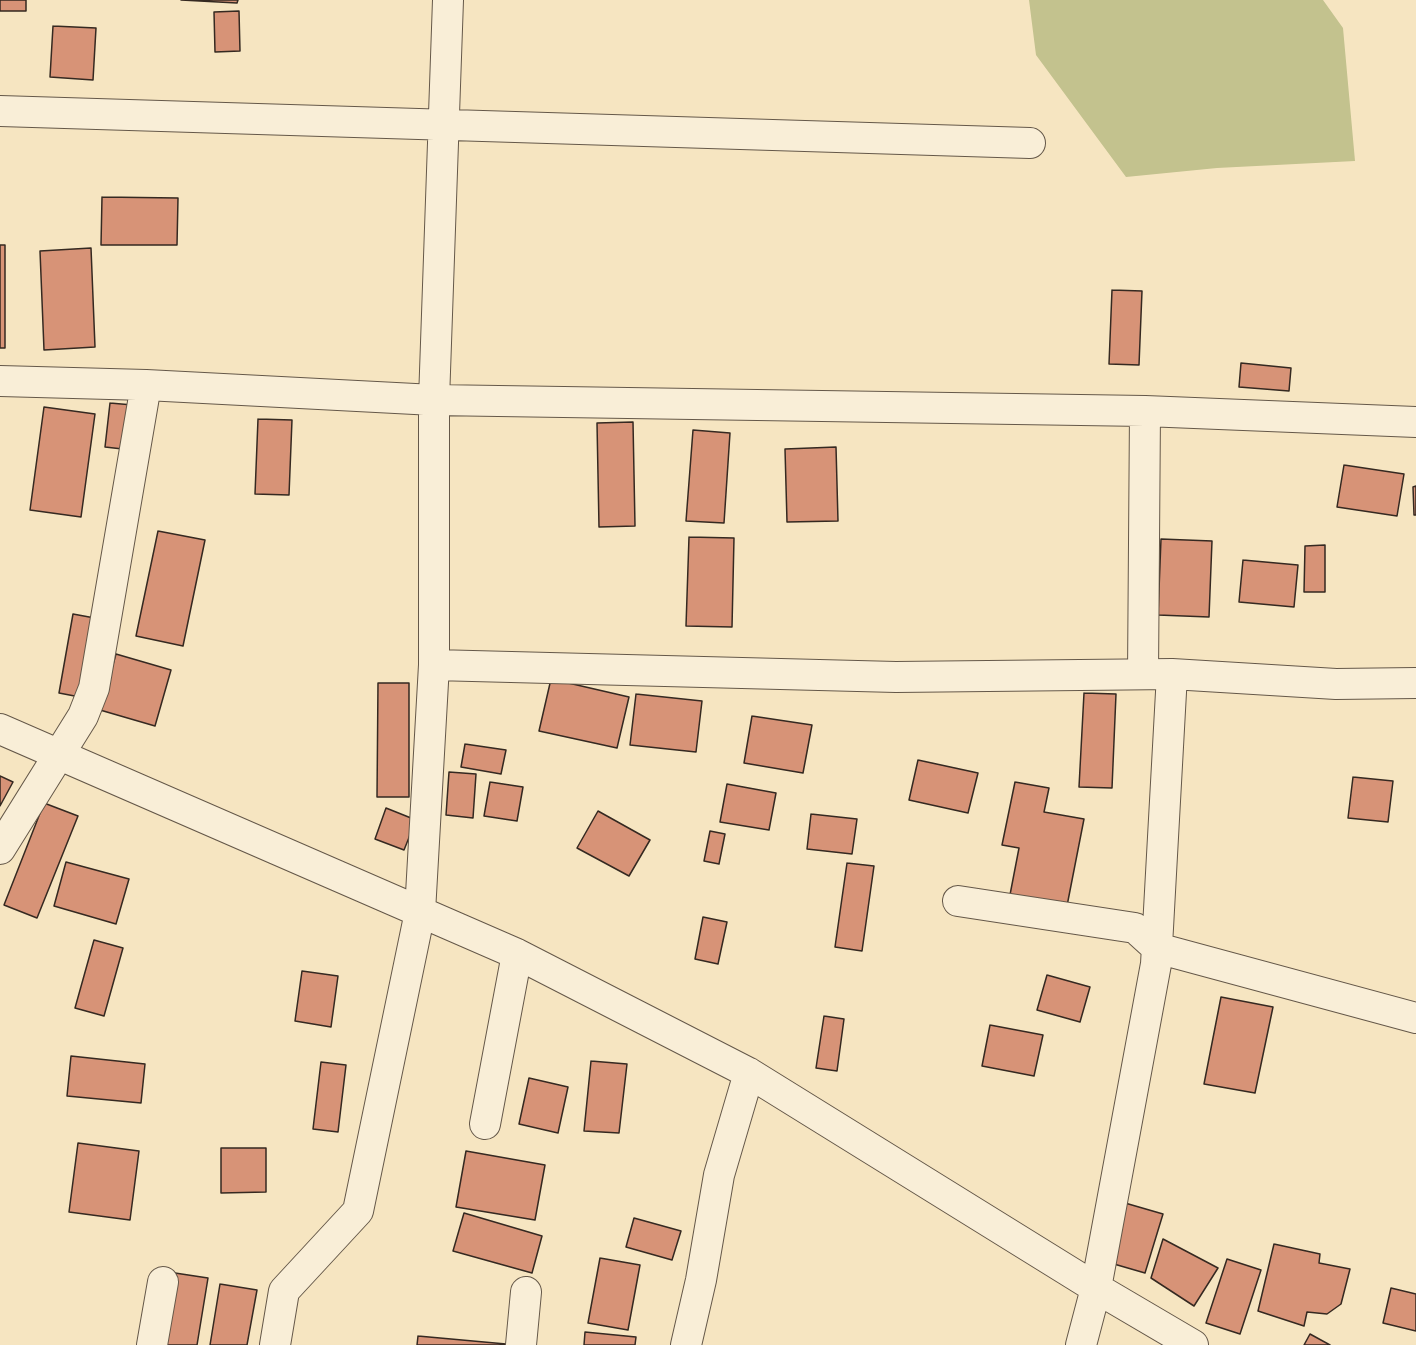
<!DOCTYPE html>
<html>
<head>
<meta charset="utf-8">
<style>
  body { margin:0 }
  canvas { display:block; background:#f6e5c1 }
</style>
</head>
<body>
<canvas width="1416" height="1345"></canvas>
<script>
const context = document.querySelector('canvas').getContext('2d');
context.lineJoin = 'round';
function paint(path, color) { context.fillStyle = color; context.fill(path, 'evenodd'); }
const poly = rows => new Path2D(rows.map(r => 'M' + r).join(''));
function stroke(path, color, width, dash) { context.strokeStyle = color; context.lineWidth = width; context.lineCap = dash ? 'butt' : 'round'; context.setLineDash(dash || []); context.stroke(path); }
const green = poly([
  [1029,0,1323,0,1343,28,1355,161,1217,168,1126,177,1036,55]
]);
const building = poly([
  [0,0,26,0,26,11,0,11,0,0],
  [181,0,238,0,237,3,181,0],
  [239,11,240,51,215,52,214,12,239,11],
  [53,26,96,28,93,80,50,77,53,26],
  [102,197,178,198,177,245,101,245,102,197],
  [0,245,5,245,5,348,0,348,0,245],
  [91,248,95,347,44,350,40,251,91,248],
  [1112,290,1142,291,1139,365,1109,364,1112,290],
  [1241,363,1291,368,1289,391,1239,387,1241,363],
  [110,403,144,406,140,451,105,447,110,403],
  [44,407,95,414,81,517,30,510,44,407],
  [258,419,292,420,289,495,255,494,258,419],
  [633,422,635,526,599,527,597,423,633,422],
  [693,430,730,433,724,523,686,521,693,430],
  [836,447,838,521,787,522,785,449,836,447],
  [1344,465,1404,474,1397,516,1337,507,1344,465],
  [1416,486,1416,515,1414,515,1413,487,1416,486],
  [158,531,205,540,183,646,136,636,158,531],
  [689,537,734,538,732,627,686,626,689,537],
  [1161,539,1212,541,1209,617,1158,615,1161,539],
  [1325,545,1325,592,1304,592,1305,546,1325,545],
  [1243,560,1298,565,1294,607,1239,602,1243,560],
  [73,614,100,619,85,698,59,693,73,614],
  [116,654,171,670,155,726,100,710,116,654],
  [551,679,629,697,617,748,539,731,551,679],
  [378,683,409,683,409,797,377,797,378,683],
  [1084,693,1116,694,1112,788,1079,787,1084,693],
  [636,694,702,701,696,752,630,745,636,694],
  [752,716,812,725,803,773,744,763,752,716],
  [465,744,506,750,501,774,461,767,465,744],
  [918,760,978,773,968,813,909,800,918,760],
  [449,772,476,774,473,818,446,815,449,772],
  [0,776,13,782,0,806,0,776],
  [1353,777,1393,781,1388,822,1348,818,1353,777],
  [490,782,523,787,517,821,484,816,490,782],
  [1015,782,1049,788,1044,812,1084,819,1066,911,1009,900,1019,848,1002,845,1015,782],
  [727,784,776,793,769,830,720,822,727,784],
  [44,803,78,816,37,918,4,905,44,803],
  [386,808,416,820,404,850,375,839,386,808],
  [598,811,650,840,629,876,577,848,598,811],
  [811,814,857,819,852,854,807,849,811,814],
  [710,831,725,834,719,864,704,861,710,831],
  [66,862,129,879,116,924,54,906,66,862],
  [847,863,874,866,862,951,835,947,847,863],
  [703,917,727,922,718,964,695,959,703,917],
  [94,940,123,948,104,1016,75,1008,94,940],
  [302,971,338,976,331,1027,295,1021,302,971],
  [1047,975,1090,987,1080,1022,1037,1010,1047,975],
  [1221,997,1273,1007,1255,1093,1204,1084,1221,997],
  [824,1016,844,1019,837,1071,816,1068,824,1016],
  [990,1025,1043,1035,1034,1076,982,1066,990,1025],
  [71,1056,145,1064,141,1103,67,1096,71,1056],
  [591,1061,627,1064,619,1133,584,1131,591,1061],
  [321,1062,346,1065,338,1132,313,1129,321,1062],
  [529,1078,568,1087,558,1133,519,1124,529,1078],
  [78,1143,139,1151,130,1220,69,1212,78,1143],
  [221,1148,266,1148,266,1192,221,1193,221,1148],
  [466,1151,545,1165,535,1220,456,1207,466,1151],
  [1125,1203,1163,1214,1145,1273,1107,1262,1125,1203],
  [464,1213,542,1236,532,1273,453,1251,464,1213],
  [634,1218,681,1231,672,1260,626,1247,634,1218],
  [1163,1239,1218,1268,1194,1306,1151,1278,1163,1239],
  [1274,1244,1320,1254,1319,1263,1350,1269,1341,1304,1327,1314,1307,1312,1304,1326,1258,1311,1274,1244],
  [600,1258,640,1265,628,1330,588,1323,600,1258],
  [1227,1259,1261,1270,1240,1334,1206,1323,1227,1259],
  [175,1273,208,1278,197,1345,164,1345,175,1273],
  [220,1284,257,1290,247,1345,210,1345,220,1284],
  [1391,1288,1416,1294,1416,1331,1383,1323,1391,1288],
  [585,1332,636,1337,635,1345,584,1345,585,1332],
  [1310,1334,1330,1345,1304,1345,1310,1334],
  [418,1336,506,1344,506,1345,417,1345,418,1336]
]);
const minor = poly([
  [0,111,1030,143],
  [0,381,146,385,434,400,1145,411,1416,422],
  [434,665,896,677,1172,674,1336,684,1416,683],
  [1143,674,1145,411],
  [0,729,517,954,749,1073,1096,1288,1193,1345],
  [0,849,83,716,94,688,146,385],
  [958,901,1135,928,1157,948,1416,1018],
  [485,1124,517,954],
  [152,1345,163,1282],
  [275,1345,284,1291,358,1211,420,912,434,665,434,400,448,0],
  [521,1345,526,1292],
  [686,1345,701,1280,719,1175,749,1073],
  [1081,1345,1096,1288,1156,964,1172,674]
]);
paint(green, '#c3c28e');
paint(building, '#d79377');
stroke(building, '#352921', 1.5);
stroke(minor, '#655849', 32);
stroke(minor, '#f9eed7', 30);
</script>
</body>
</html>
